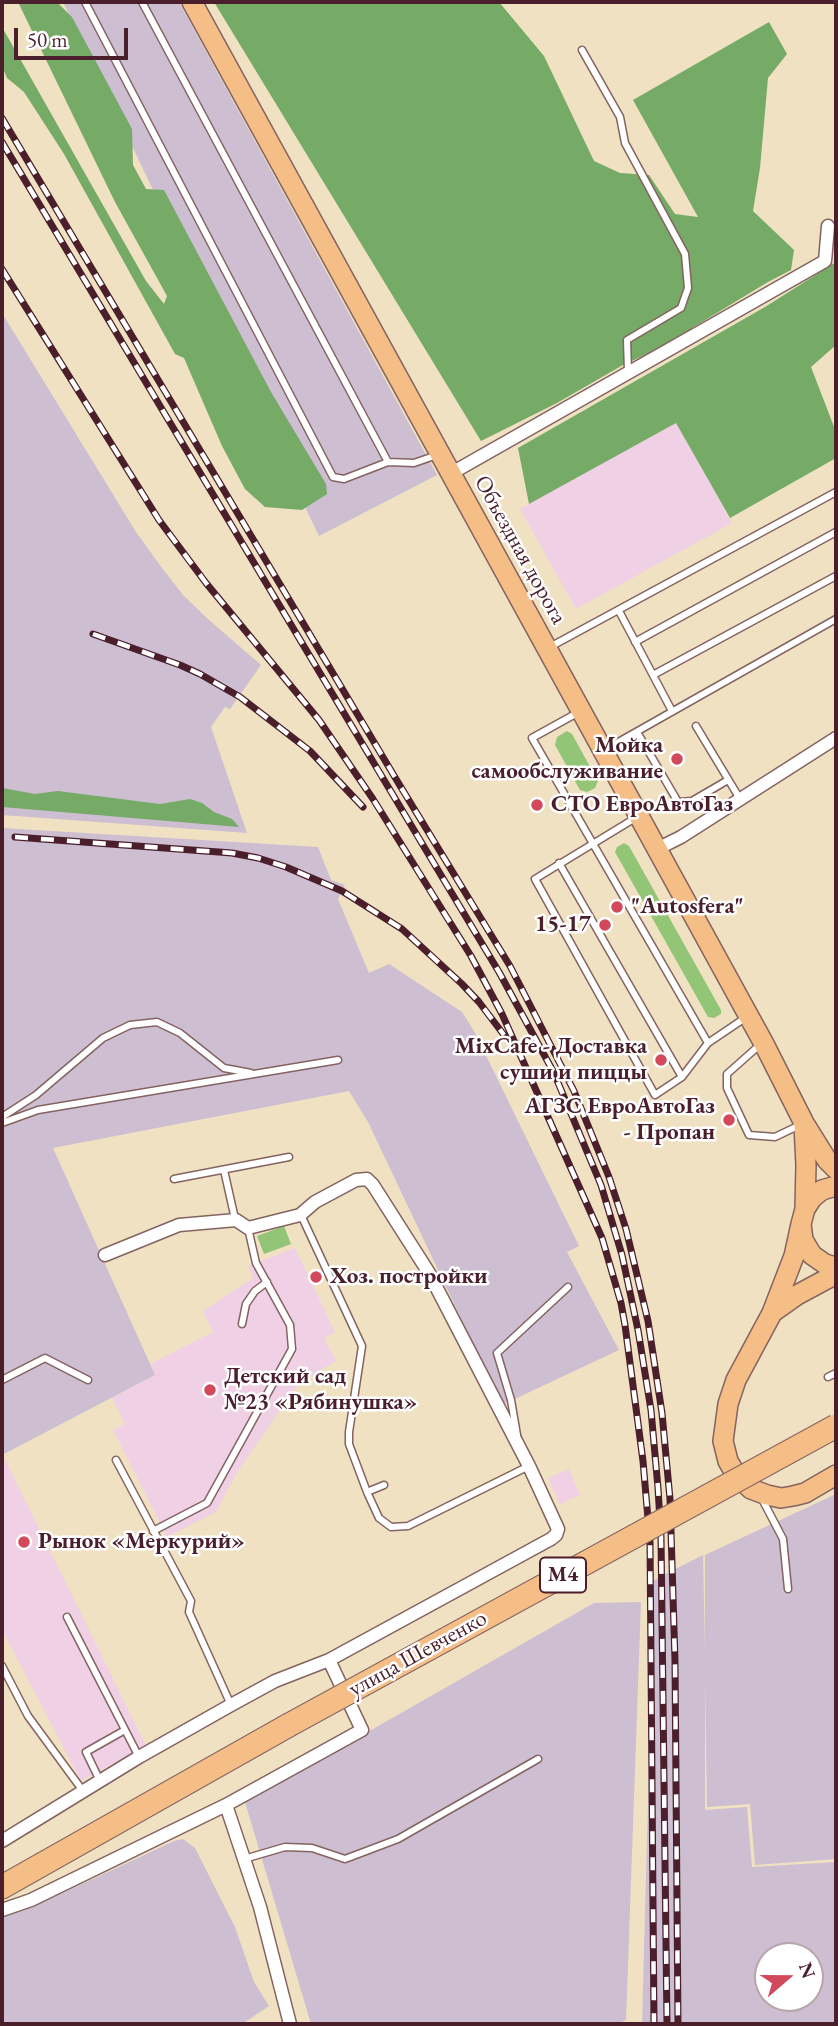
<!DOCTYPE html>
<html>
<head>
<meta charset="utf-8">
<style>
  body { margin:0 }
  #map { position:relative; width:838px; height:2026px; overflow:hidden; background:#f0e1c2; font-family:"EB Garamond",serif }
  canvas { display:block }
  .frame { position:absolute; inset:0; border:4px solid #4a1f2b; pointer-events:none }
  .north { position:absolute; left:754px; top:1942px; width:70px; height:70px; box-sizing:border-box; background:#fff; border:2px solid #b7a5aa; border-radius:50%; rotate:70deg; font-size:19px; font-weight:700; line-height:28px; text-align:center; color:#4a1f2b }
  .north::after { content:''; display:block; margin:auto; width:24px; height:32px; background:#d1495b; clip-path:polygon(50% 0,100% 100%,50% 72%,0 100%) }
  .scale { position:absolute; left:14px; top:28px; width:114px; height:32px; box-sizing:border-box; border:4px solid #4a1f2b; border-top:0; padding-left:9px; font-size:21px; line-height:24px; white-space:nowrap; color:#4a1f2b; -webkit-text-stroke:5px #fff; paint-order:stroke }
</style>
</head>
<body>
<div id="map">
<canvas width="838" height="2026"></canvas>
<div class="frame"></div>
<div class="north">N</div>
<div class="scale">50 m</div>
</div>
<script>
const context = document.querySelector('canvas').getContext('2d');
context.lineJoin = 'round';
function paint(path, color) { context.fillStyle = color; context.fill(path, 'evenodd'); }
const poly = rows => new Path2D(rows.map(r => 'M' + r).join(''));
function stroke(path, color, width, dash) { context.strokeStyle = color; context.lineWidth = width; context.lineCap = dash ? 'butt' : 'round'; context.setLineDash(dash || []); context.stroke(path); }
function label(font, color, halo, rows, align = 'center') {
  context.font = font + ' "EB Garamond",serif'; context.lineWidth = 5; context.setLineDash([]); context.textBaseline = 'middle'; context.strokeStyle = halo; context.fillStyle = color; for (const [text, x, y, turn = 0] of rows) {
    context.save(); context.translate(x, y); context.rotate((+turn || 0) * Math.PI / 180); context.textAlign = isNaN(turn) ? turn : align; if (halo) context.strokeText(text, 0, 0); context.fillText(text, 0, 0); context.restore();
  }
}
const built = poly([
  [676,422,732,523,576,609,520,509],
  [295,1248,335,1332,324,1338,336,1361,300,1382,237,1472,216,1512,167,1537,113,1430,125,1424,112,1398,155,1375,150,1364,213,1332,203,1311,253,1278,248,1266],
  [2,1453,146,1746,81,1781,2,1630],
  [569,1469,580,1495,560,1504,548,1478]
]);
const industrial = poly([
  [63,2,179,2,437,475,319,536],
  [2,313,136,532,162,568,183,595,209,620,261,665,230,709,225,707,211,727,247,833,2,815],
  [2,828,318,847,331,880,345,885,338,899,369,973,389,964,462,1012,474,1031,579,1246,567,1252,619,1350,502,1405,368,1122,349,1091,53,1148,155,1375,2,1455],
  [836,1494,836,1859,755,1865,750,1804,707,1807,705,1677,705,1810,747,1807,752,1867,836,1862,836,2024,642,2024,654,1580,703,1555,705,1650,705,1555],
  [768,1956,810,1956,810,1998,768,1998],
  [641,1602,626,2020,617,2024,311,2024,245,1802,594,1603],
  [183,1839,195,1848,235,1927,254,1982,269,2006,242,2024,2,2024,2,1917,33,1907,174,1841]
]);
const green = poly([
  [567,731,572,734,598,781,595,788,587,792,580,790,555,745,557,737],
  [624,843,629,846,721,1010,721,1014,714,1018,708,1017,615,852,617,847],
  [284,1226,291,1244,264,1254,257,1236]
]);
const forest = poly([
  [18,2,57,2,72,17,132,129,133,165,146,189,164,190,271,392,326,484,327,494,302,510,265,507,245,489,222,446,184,358,175,354,64,154,24,92,7,78,2,66,2,27,146,281,164,304,167,296,115,202],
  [214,2,499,2,544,56,594,161,620,173,649,175,675,214,698,217,633,100,769,22,787,54,768,78,760,168,753,211,794,250,791,270,768,282,654,351,623,365,557,403,481,441],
  [836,262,836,345,811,367,836,432,836,458,730,518,676,423,529,504,518,448,765,307],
  [2,788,35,794,58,791,160,804,190,799,202,803,214,812,232,819,239,827,2,807]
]);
const lane = poly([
  [85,2,333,477,344,479,388,462,414,463,437,455],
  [142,2,388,462],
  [582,50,620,117,625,143,685,254,688,288,681,308,627,340,628,372],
  [619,611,672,711],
  [635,642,836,532],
  [548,648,836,492],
  [653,675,836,576],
  [579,712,532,738,708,1043],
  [696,726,740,799],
  [637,732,678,802,692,801,728,780],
  [606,749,836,619],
  [637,817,535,879,655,1095,682,1077,708,1043,745,1018],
  [559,863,682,1077],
  [762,1043,727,1074,727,1088,749,1135,775,1137,802,1124],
  [2,1117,36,1095,103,1038,130,1025,157,1022,180,1033,224,1068,251,1073],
  [2,1123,38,1110,338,1060],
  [224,1170,235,1219],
  [174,1179,289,1157],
  [301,1215,362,1346,349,1432,349,1444,367,1492,379,1518,391,1527,408,1526,529,1466],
  [242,1324,246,1304,255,1291,267,1282],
  [828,1377,836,1373],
  [2,1380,45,1358,88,1380],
  [517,1435,511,1400,497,1353,568,1287],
  [116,1460,191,1601,189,1612,231,1705],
  [367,1492,384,1485],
  [761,1497,783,1539,788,1589],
  [153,1531,207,1503,292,1349,290,1325,256,1263,248,1228],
  [67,1617,139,1757],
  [2,1666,28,1716,83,1791],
  [100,1781,86,1752,125,1730],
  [244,1859,285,1847,312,1848,345,1859,398,1839,538,1759]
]);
const street = poly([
  [450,474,825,261,828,226],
  [657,849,681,837,836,738],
  [226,1805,260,1907,290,2024],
  [2,1841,139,1757,231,1705,275,1681,329,1660,551,1539,556,1535,558,1529,529,1466,429,1273,373,1185,367,1179,356,1180,315,1202,300,1215,248,1228,236,1220,179,1225,105,1255],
  [2,1910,31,1900,226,1805,362,1730,329,1660]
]);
const primary = poly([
  [192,2,763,1042,804,1123,827,1160,836,1169],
  [804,1125,806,1165,805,1209],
  [836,1186,822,1190,812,1198,805,1209,801,1224,803,1240,812,1255,825,1264,836,1267],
  [801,1224,794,1256,772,1313,736,1380,728,1404,723,1441,728,1461,736,1475,751,1489,767,1495,781,1498,793,1496,805,1493,836,1475],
  [773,1312,797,1295,836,1274]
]);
const highway = poly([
  [2,1887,289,1725]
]);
const rail = poly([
  [2,118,399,784,510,966,574,1091,609,1177,626,1229,648,1321,662,1413,670,1499,675,1661,678,2024],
  [2,142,499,972,554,1073,601,1185,622,1255,638,1330,651,1410,658,1488,661,1537,667,2024],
  [2,269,159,520,206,583,319,720,373,799,471,956,502,1014,602,1238,621,1303,625,1325,643,1461,650,1542,654,2024],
  [93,634,180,665,200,674,240,697,310,751,363,807],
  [15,837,232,853,258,858,286,867,342,891,402,929,462,984,479,1002,504,1035]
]);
const highwayBridge = poly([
  [289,1725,836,1426]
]);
const markers = [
  [677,759,7,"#d1495b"],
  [537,805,7,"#d1495b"],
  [617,907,7,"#d1495b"],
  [605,925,7,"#d1495b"],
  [661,1060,7,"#d1495b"],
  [729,1120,7,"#d1495b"],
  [316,1277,7,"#d1495b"],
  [210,1390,7,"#d1495b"],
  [24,1542,7,"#d1495b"]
];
const shields = [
  [563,1575,46]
];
const shieldNames = [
  ["M4",563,1575]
];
const streetNames = [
  ["Объездная дорога",520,550,61],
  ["улица Шевченко",418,1654,-29]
];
const poiNames = [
  ["Мойка",663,746,"right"],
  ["самообслуживание",663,772,"right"],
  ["СТО ЕвроАвтоГаз",551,805],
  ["\"Autosfera\"",631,907],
  ["15-17",591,925,"right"],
  ["MixCafe - Доставка",647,1047,"right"],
  ["суши и пиццы",647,1073,"right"],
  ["АГЗС ЕвроАвтоГаз",715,1107,"right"],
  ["- Пропан",715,1133,"right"],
  ["Хоз. постройки",330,1277],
  ["Детский сад",224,1377],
  ["№23 «Рябинушка»",224,1403],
  ["Рынок «Меркурий»",38,1542]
];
paint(built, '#f0d0e5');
paint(industrial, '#cebed2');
paint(green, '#92c576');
paint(forest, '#75aa67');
stroke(lane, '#846360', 9);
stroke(street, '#846360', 15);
stroke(primary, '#846360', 22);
stroke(highway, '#846360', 25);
stroke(lane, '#fff', 6);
stroke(street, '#fff', 12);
stroke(primary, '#f6be87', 19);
stroke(highway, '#f6be87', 23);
stroke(rail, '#4a1f2b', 7);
stroke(rail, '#fff', 4.5, [13]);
stroke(highwayBridge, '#846360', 25, []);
stroke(highwayBridge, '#f6be87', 23);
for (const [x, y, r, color] of markers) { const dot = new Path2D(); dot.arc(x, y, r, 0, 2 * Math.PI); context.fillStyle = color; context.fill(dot); stroke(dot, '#fff', 2.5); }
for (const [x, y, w] of shields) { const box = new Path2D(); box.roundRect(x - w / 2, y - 17.5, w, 35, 5); context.fillStyle = '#fff'; context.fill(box); stroke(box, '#4a1f2b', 2); }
label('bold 21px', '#4a1f2b', null, shieldNames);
label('23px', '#4a1f2b', '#fff', streetNames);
label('bold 23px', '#4a1f2b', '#fff', poiNames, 'left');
</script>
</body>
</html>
